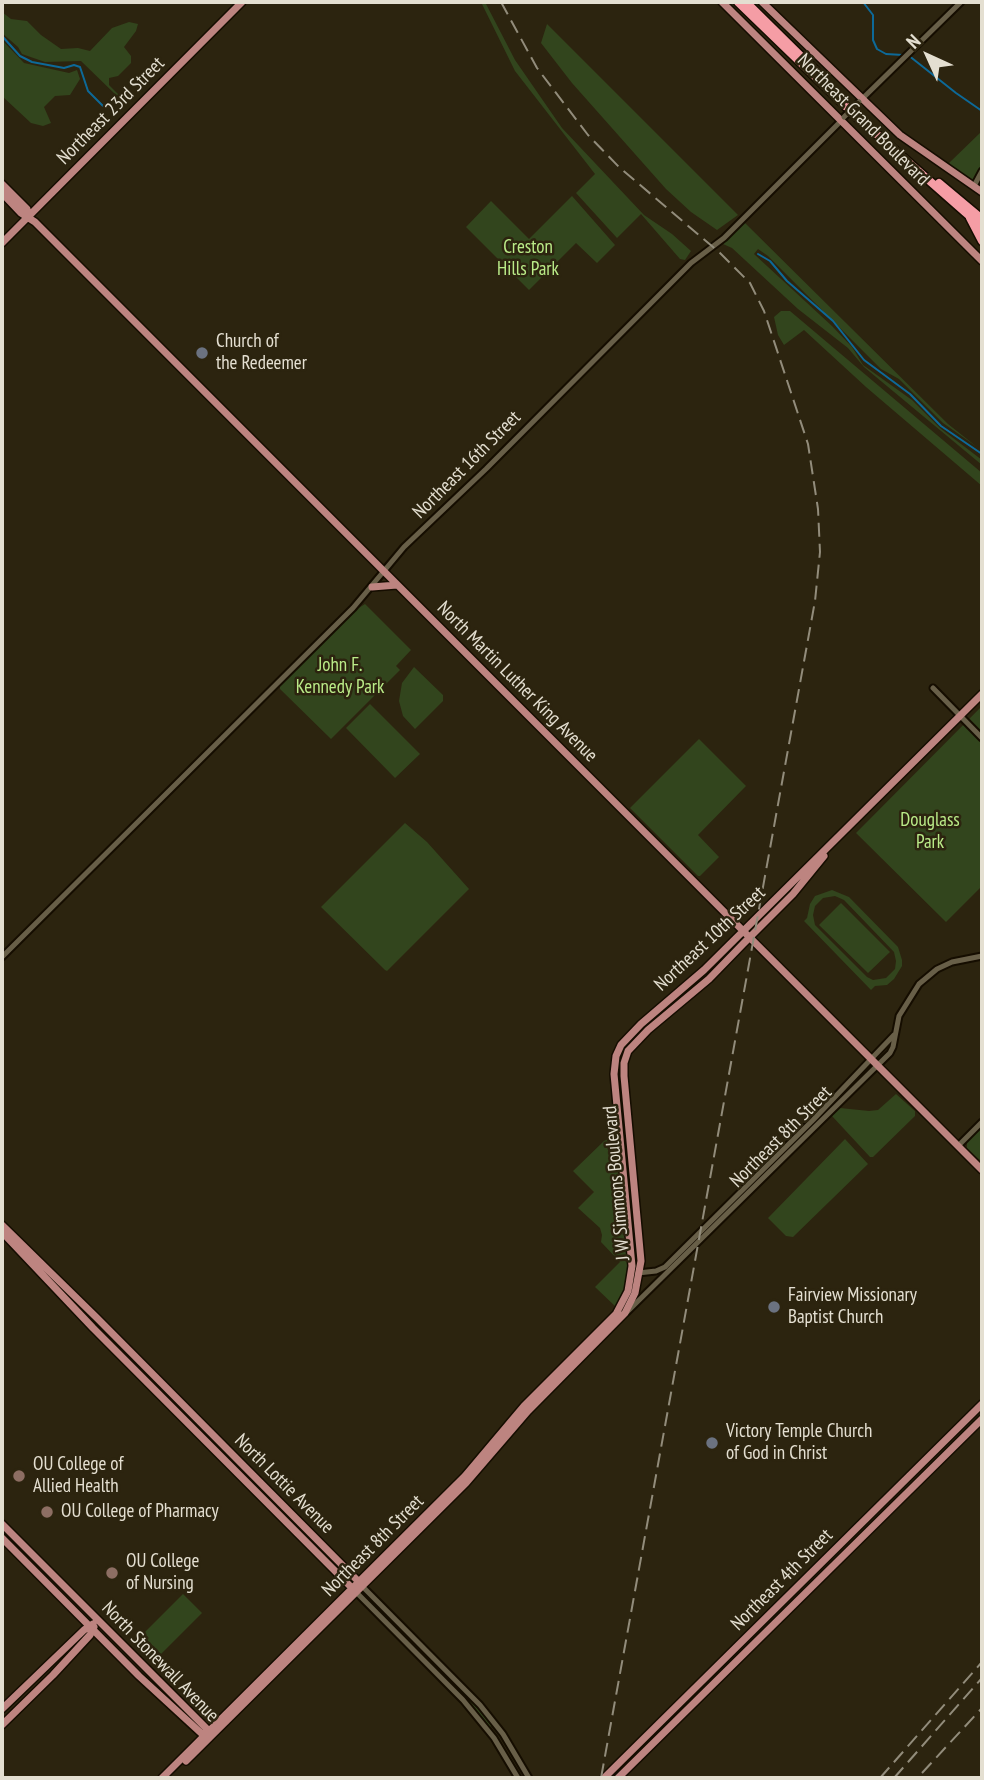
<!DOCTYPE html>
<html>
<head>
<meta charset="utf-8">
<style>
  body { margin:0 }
  #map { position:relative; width:984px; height:1780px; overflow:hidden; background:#2c240f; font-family:"PT Sans Narrow",sans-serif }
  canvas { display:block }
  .frame { position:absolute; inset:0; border:4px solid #e4dfd1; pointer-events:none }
  .north { position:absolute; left:893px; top:21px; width:70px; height:70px; -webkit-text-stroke:5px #2c240f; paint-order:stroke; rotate:315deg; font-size:19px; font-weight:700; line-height:28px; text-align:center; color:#e4dfd1 }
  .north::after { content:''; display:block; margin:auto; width:24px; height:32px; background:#e4dfd1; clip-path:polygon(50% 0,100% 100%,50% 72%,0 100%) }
</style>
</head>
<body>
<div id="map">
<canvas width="984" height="1780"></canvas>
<div class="frame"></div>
<div class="north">N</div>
</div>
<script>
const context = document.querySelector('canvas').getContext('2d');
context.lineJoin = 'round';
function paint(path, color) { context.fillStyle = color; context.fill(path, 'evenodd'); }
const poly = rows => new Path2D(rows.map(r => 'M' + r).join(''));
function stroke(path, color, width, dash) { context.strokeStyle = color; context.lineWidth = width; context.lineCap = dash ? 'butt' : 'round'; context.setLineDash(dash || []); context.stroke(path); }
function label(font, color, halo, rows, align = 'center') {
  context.font = font + ' "PT Sans Narrow",sans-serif'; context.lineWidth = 5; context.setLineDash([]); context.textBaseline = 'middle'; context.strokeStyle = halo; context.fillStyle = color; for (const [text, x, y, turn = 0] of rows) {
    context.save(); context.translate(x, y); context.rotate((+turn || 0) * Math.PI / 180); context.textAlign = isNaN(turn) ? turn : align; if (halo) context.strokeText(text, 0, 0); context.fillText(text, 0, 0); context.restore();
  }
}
const green = poly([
  [481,2,485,2,515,60,562,128,644,215,672,234,691,251,685,260,680,259,641,214,617,238,576,193,595,174,515,71],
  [2,12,11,19,27,21,41,35,61,49,78,48,90,51,112,28,129,22,138,24,136,31,124,47,131,56,131,63,118,76,109,78,109,85,118,94,117,96,81,61,45,62,22,54,18,47,2,33],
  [547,24,738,215,717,230,691,212,666,189,572,83,541,43],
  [2,40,24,63,69,73,77,70,80,79,70,95,55,96,44,107,51,123,43,126,31,123,2,96],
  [982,131,982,188,948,164],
  [572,196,615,245,597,263,576,243,529,290,466,227,491,201,529,239],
  [743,221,948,424,977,447,943,423,899,379,881,369,768,256,758,249,754,254,832,326,852,347,863,365,912,400,940,428,982,460,982,465,864,367,848,348,798,309,732,248,723,244],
  [781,311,790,311,982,473,982,486,866,387,804,330,784,345,778,335,774,317],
  [365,604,411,650,396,666,400,670,331,739,280,689,280,686,354,611],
  [414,667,443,695,443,701,415,729,403,716,399,701,402,683],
  [370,704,420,754,395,778,346,728],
  [982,706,982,886,946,922,856,833],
  [699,739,746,786,698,835,719,857,700,876,698,876,630,808],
  [405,823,427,842,469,889,387,971,385,970,321,907],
  [832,890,849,897,898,947,902,960,902,966,894,979,887,985,875,986,871,990,804,921,807,918,810,904,815,896],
  [835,896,844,900,894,952,896,961,895,969,886,978,873,980,867,977,815,925,813,915,815,906,823,898],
  [841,903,890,952,868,973,819,925],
  [896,1094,915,1111,915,1116,873,1157,870,1157,832,1116,840,1108,869,1111,878,1110],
  [982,1126,982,1162,967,1148,967,1141],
  [612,1137,617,1138,629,1260,629,1280,617,1308,595,1287,620,1262,601,1242,602,1235,600,1228,578,1208,594,1192,573,1171,604,1141],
  [845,1139,868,1164,793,1237,786,1236,768,1218],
  [59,1284,292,1519,290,1521,90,1323,57,1285],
  [183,1594,202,1613,161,1654,142,1635],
  [365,1594,406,1631,493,1723,493,1726,487,1727,363,1596]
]);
const stream = poly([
  [863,2,873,15,873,40,877,49,886,54,903,55],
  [2,36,20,56,32,62,64,68,74,65,80,67,88,91,103,106],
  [908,55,956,93,982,111],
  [758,254,770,261,787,281,833,321,864,360,910,394,941,426,982,454]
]);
const minor = poly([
  [861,100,961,2],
  [974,186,982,171],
  [933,688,982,738],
  [2,957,353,608,404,547,486,469,691,263,724,238,842,120],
  [958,1146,982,1122],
  [638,1273,656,1271,665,1267,813,1120,894,1035],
  [627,1312,890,1053,893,1047,899,1016,919,984,937,969,952,962,982,956],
  [363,1587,480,1705,503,1734,529,1778],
  [357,1593,463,1700,494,1738,518,1778]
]);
const major = poly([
  [722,2,982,261],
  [762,2,900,135,982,192],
  [2,184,27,209,29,217],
  [2,193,21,213,35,222,982,1170],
  [2,243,242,2],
  [372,587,397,585],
  [2,1225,97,1318,360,1583],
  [2,1232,93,1328,354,1590],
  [2,1524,206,1728,210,1736],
  [2,1538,139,1676,201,1733,207,1735],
  [2,1709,84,1630,93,1624],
  [2,1725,53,1675,90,1635,94,1627],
  [186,1761,466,1483,528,1411,625,1313,635,1293,641,1261,624,1076,624,1063,628,1051,648,1030,709,979,743,944,793,894,824,856],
  [162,1778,465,1476,524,1406,616,1314,628,1291,632,1266,614,1074,616,1056,621,1045,641,1024,704,970,982,694],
  [604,1778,982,1404],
  [618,1778,982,1419]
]);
const highway = poly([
  [738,2,857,117,982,227],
  [746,2,816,71],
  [939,183,982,219],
  [970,218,982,241]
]);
const rail = poly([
  [501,2,537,68,588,135,619,167,720,253,750,283,764,311,808,444,818,509,820,552,815,601,601,1778],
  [922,1773,982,1708],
  [880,1778,982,1662],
  [894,1778,982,1678]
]);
const minorBridge = poly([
  [844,117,859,102]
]);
const markers = [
  [202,353,7,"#6b7280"],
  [774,1307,7,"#6b7280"],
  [712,1443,7,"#6b7280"],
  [19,1476,7,"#8d6e63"],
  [47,1512,7,"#8d6e63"],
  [112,1573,7,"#8d6e63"]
];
const streetNames = [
  ["Northeast 23rd Street",111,111,-45],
  ["Northeast Grand Boulevard",863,120,45],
  ["Northeast 16th Street",467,465,-45],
  ["North Martin Luther King Avenue",517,682,45],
  ["Northeast 10th Street",710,939,-43],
  ["Northeast 8th Street",781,1137,-45],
  ["J W Simmons Boulevard",617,1183,-95],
  ["North Lottie Avenue",284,1484,45],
  ["Northeast 8th Street",373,1546,-45],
  ["Northeast 4th Street",782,1580,-45],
  ["North Stonewall Avenue",160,1662,46]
];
const parkNames = [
  ["Creston",528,248],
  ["Hills Park",528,270],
  ["John F.",340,666],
  ["Kennedy Park",340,688],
  ["Douglass",930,821],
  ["Park",930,843]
];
const poiNames = [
  ["Church of",216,342],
  ["the Redeemer",216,364],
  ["Fairview Missionary",788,1296],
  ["Baptist Church",788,1318],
  ["Victory Temple Church",726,1432],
  ["of God in Christ",726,1454],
  ["OU College of",33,1465],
  ["Allied Health",33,1487],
  ["OU College of Pharmacy",61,1512],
  ["OU College",126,1562],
  ["of Nursing",126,1584]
];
paint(green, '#32451d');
stroke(stream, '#0d6998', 2);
stroke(minor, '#150d00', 9);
stroke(major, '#150d00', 10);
stroke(highway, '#150d00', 11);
stroke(minor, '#685f48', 5);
stroke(major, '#bd8480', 7);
stroke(highway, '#f59da5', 8);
stroke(rail, '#928c7b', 2, [14, 7]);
stroke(minorBridge, '#150d00', 9, []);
stroke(minorBridge, '#685f48', 5);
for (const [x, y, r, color] of markers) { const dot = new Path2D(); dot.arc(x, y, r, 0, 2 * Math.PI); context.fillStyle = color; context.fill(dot); stroke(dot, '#2c240f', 2.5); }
label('19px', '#e4dfd1', '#2c240f', streetNames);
label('19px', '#baeb88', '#2c240f', parkNames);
label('19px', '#e4dfd1', '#2c240f', poiNames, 'left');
</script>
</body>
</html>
